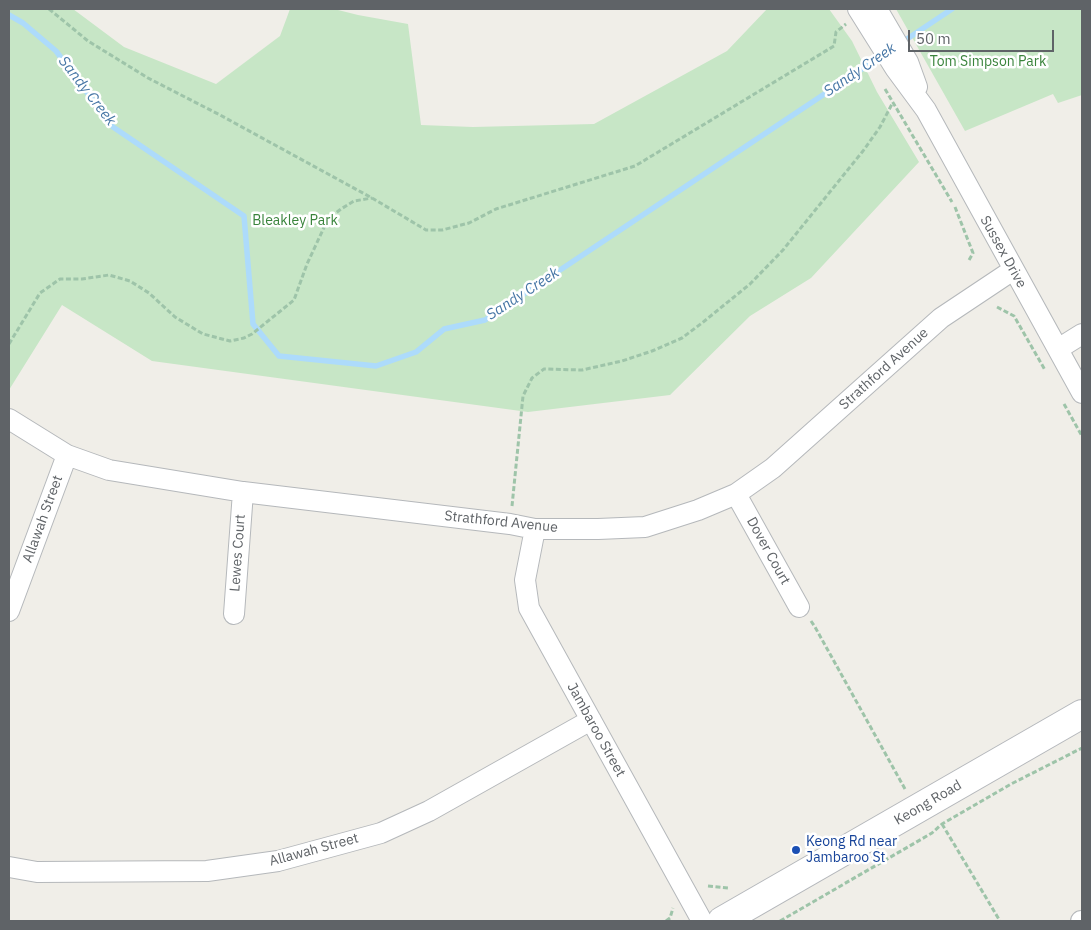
<!DOCTYPE html>
<html>
<head>
<meta charset="utf-8">
<style>
  body { margin:0 }
  #map { position:relative; width:1091px; height:930px; overflow:hidden; background:#f0eee8; font-family:"IBM Plex Sans",sans-serif }
  canvas { display:block }
  .frame { position:absolute; inset:0; border:10px solid #5f6367; pointer-events:none }
  .scale { position:absolute; left:908px; top:30px; width:146px; height:22px; box-sizing:border-box; border:2px solid #5f6367; border-top:0; padding-left:6px; font-size:15px; line-height:18px; white-space:nowrap; color:#5f6367; -webkit-text-stroke:4px #fff; paint-order:stroke }
</style>
</head>
<body>
<div id="map">
<canvas width="1091" height="930"></canvas>
<div class="frame"></div>
<div class="scale">50 m</div>
</div>
<script>
const context = document.querySelector('canvas').getContext('2d');
context.lineJoin = 'round';
function paint(path, color) { context.fillStyle = color; context.fill(path, 'evenodd'); }
const poly = rows => new Path2D(rows.map(r => 'M' + r).join(''));
function stroke(path, color, width, dash) { context.strokeStyle = color; context.lineWidth = width; context.lineCap = dash ? 'butt' : 'round'; context.setLineDash(dash || []); context.stroke(path); }
function label(font, color, halo, rows, align = 'center') {
  context.font = font + ' "IBM Plex Sans",sans-serif'; context.lineWidth = 5; context.setLineDash([]); context.textBaseline = 'middle'; context.strokeStyle = halo; context.fillStyle = color; for (const [text, x, y, turn = 0] of rows) {
    context.save(); context.translate(x, y); context.rotate((+turn || 0) * Math.PI / 180); context.textAlign = isNaN(turn) ? turn : align; if (halo) context.strokeText(text, 0, 0); context.fillText(text, 0, 0); context.restore();
  }
}
const green = poly([
  [9,9,73,9,124,47,216,84,280,36,290,9,334,9,358,15,408,24,421,125,473,127,594,124,727,51,767,9,829,9,852,41,877,92,919,162,811,278,750,316,670,395,528,412,152,361,62,305,9,390],
  [896,9,1082,9,1082,95,1058,103,1053,94,965,131]
]);
const stream = poly([
  [9,15,23,23,56,51,113,127,244,216,253,324,279,356,376,366,416,352,444,329,485,320,883,55],
  [901,43,952,9]
]);
const path = poly([
  [49,9,88,41,148,78,220,115,372,198,426,230,442,230,469,223,496,209,635,166,834,46,836,32,846,24],
  [885,89,952,202],
  [955,207,973,253,968,262],
  [997,307,1014,316,1045,370],
  [9,344,40,293,60,279,82,279,109,275,130,281,149,293,175,317,203,334,230,341,244,338,252,334,294,300,307,264,328,219,341,209,354,201,372,198],
  [1064,404,1082,436],
  [512,506,523,396,532,378,544,369,582,370,622,361,652,351,682,338,702,323,750,284,783,250,863,151,880,127,892,104],
  [811,621,815,627,905,789],
  [942,824,1000,921],
  [708,886,729,888],
  [666,921,670,918,673,908],
  [780,921,932,833,942,824,1011,784,1082,748]
]);
const street = poly([
  [858,9,895,68,926,110,1082,393],
  [877,9,908,62,917,87],
  [1058,349,1082,334],
  [9,419,67,455,109,470,243,492,510,524,535,529,598,529,645,527,698,510,736,494,773,468,941,318,1013,270],
  [736,494,799,607],
  [535,529,525,580,529,608,702,921],
  [9,611,67,455],
  [234,614,243,492],
  [9,867,37,872,207,871,278,861,381,833,429,811,591,720],
  [1081,921,1082,921]
]);
const secondary = poly([
  [722,921,1082,714]
]);
const markers = [
  [796,850,5,"#1a4fb4"]
];
const parkNames = [
  ["Tom Simpson Park",988,62],
  ["Bleakley Park",295,221]
];
const streetNames = [
  ["Sussex Drive",1003,252,61],
  ["Strathford Avenue",884,369,-42],
  ["Allawah Street",43,519,-70],
  ["Strathford Avenue",501,522,6],
  ["Dover Court",768,551,61],
  ["Lewes Court",238,553,-86],
  ["Jambaroo Street",596,730,61],
  ["Keong Road",928,803,-30],
  ["Allawah Street",314,850,-15]
];
const transitNames = [
  ["Keong Rd near",806,842],
  ["Jambaroo St",806,858]
];
const waterNames = [
  ["Sandy Creek",860,70,-34],
  ["Sandy Creek",87,91,52],
  ["Sandy Creek",523,294,-33]
];
paint(green, '#c7e6c6');
stroke(stream, '#addbfb', 5.5);
stroke(street, '#b5b8bb', 22);
stroke(secondary, '#b4b7bb', 30);
stroke(path, '#9ec4a9', 3, [5, 2.5]);
stroke(street, '#fff', 20);
stroke(secondary, '#fff', 28);
for (const [x, y, r, color] of markers) { const dot = new Path2D(); dot.arc(x, y, r, 0, 2 * Math.PI); context.fillStyle = color; context.fill(dot); stroke(dot, '#fff', 2); }
label('14px', '#3a843c', '#fff', parkNames);
label('14px', '#5f6367', '#fff', streetNames);
label('14px', '#164399', '#fff', transitNames, 'left');
label('italic 15px', '#4676a5', '#fff', waterNames);
</script>
</body>
</html>
